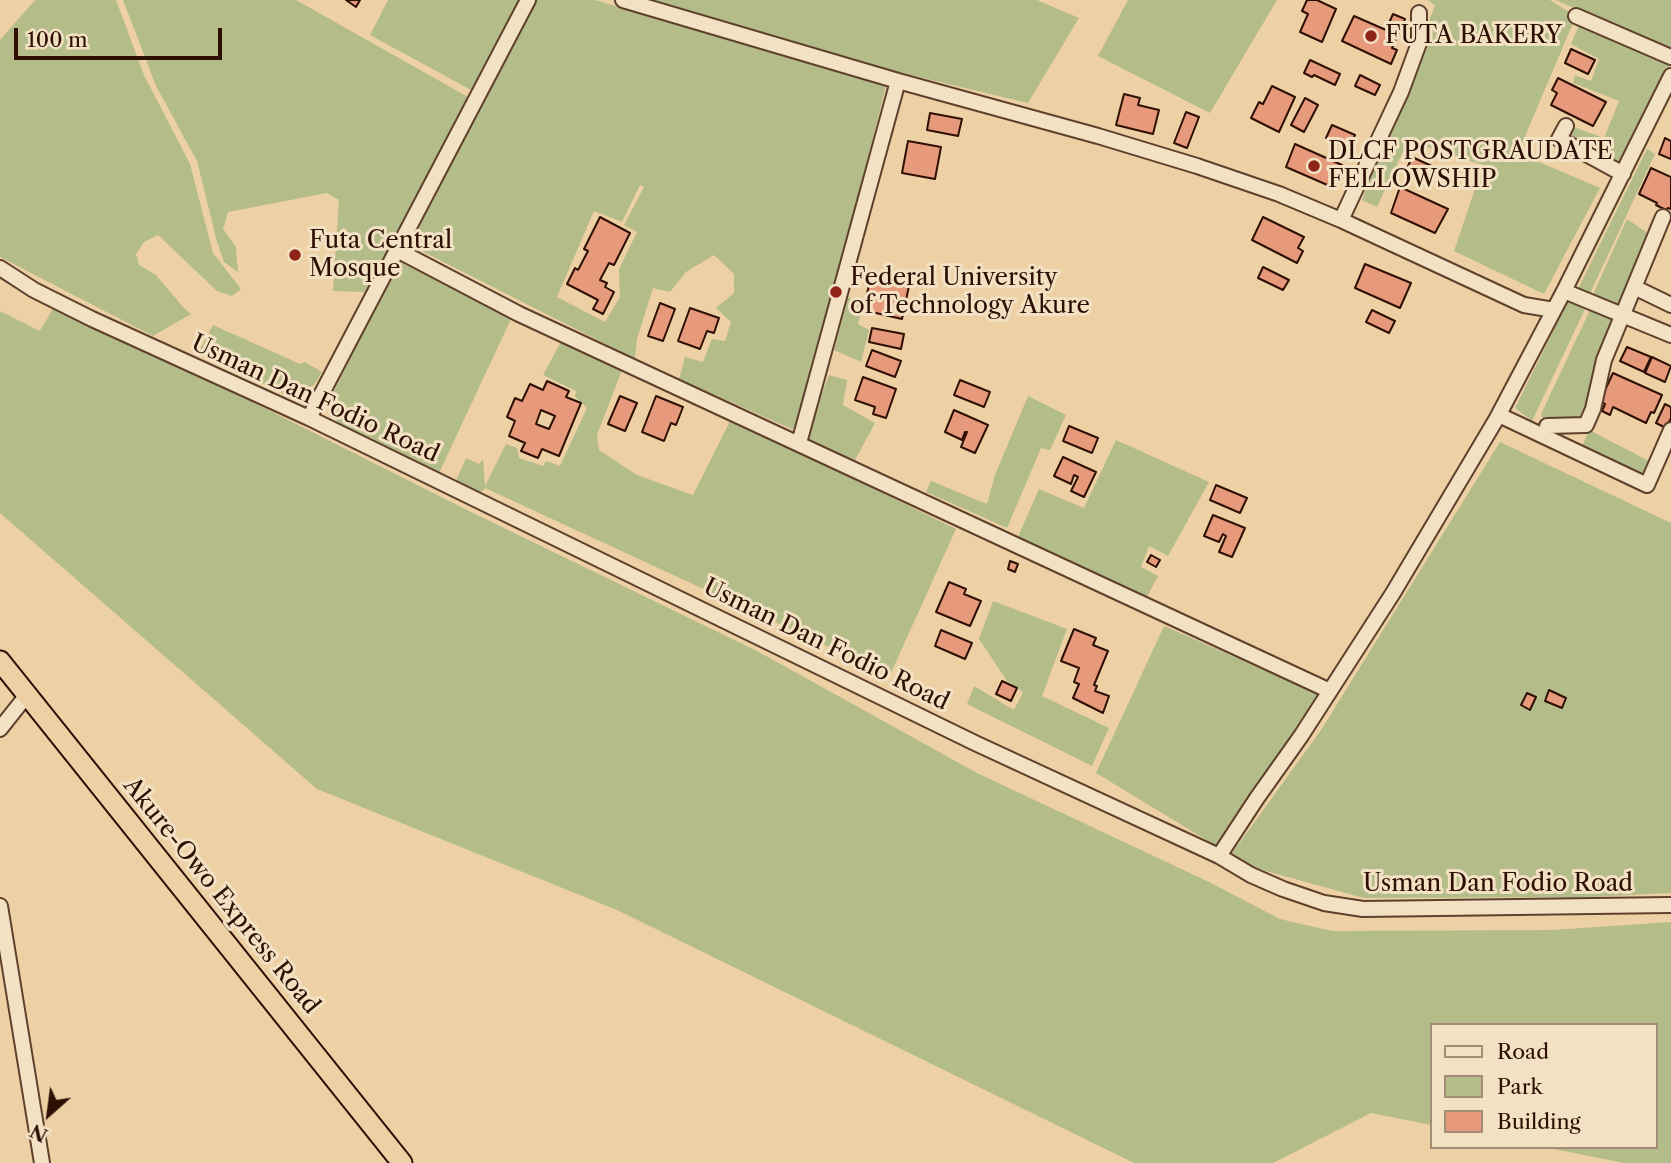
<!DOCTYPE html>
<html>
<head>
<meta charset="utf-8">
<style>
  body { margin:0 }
  #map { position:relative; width:1671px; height:1163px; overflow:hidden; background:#edd1a5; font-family:"Libre Caslon Text",serif }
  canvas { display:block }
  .legend { position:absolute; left:1430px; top:1023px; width:228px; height:126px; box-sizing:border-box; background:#f3e1c4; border:2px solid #a48d77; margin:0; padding:9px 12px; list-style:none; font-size:21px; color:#2e0f04 }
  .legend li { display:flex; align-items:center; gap:14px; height:35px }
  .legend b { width:35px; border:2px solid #a48d77 }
  .north { position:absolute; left:14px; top:1079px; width:70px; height:70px; -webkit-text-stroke:5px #f3e1c4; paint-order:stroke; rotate:208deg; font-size:19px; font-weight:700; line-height:28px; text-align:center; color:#2e0f04 }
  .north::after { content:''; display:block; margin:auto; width:24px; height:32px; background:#2e0f04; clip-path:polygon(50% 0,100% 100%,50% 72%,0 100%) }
  .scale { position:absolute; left:14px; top:28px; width:208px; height:32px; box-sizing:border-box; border:4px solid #2e0f04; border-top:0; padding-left:9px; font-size:21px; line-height:24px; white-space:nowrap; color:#2e0f04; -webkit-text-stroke:5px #f3e1c4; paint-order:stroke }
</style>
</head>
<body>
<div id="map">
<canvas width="1671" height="1163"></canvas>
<ul class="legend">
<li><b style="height:9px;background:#f3e1c4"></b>Road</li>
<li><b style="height:19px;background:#b4bc89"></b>Park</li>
<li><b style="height:19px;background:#e6997b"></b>Building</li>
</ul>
<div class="north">N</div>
<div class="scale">100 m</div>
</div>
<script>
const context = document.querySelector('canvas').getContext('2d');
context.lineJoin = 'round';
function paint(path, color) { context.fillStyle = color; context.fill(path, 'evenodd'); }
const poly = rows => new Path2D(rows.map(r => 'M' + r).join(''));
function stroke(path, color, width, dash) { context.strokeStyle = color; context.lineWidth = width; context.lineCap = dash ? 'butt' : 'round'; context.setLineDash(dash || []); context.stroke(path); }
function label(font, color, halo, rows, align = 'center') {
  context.font = font + ' "Libre Caslon Text",serif'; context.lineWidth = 6; context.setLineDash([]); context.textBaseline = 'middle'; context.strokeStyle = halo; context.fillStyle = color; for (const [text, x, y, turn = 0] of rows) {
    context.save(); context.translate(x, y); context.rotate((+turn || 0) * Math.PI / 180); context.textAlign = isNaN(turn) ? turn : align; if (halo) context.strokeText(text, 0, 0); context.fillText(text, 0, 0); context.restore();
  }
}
const green = poly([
  [35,0,116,0,144,75,190,164,213,253,241,289,232,296,217,291,158,235,144,242,136,254,139,265,156,275,183,307,191,314,153,336,0,257,0,40],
  [123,0,296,0,468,97,400,233,365,292,333,291,339,200,327,193,228,212,223,229,236,247,238,272,224,262,217,242,197,161,156,86],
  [388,0,521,0,473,91,370,35],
  [537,0,595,0,886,86,835,289,794,430,679,379,685,357,703,362,712,339,725,341,731,322,716,308,734,293,734,274,714,255,686,272,670,292,653,288,637,339,635,359,410,245],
  [640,185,644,187,624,225,637,232,619,269,620,297,605,322,557,297,594,211,622,222],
  [623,0,1037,0,1079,18,1028,103,726,31],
  [1128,0,1277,0,1210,113,1098,56],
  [1427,0,1550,0,1576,16,1518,153,1600,188,1544,294,1454,251,1483,165,1408,141,1377,207,1362,200,1435,5],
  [1555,0,1671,0,1671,49],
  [1580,23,1671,63,1620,169,1568,138,1573,127,1604,138,1619,101,1573,83,1575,75,1591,81,1599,59,1571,44],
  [1647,149,1655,154,1588,298,1576,293],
  [1627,219,1652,236,1621,312,1591,299],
  [399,262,512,317,439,473,338,424,331,408,332,395],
  [848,297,863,305,858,324,869,330,861,362,834,350],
  [1570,297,1586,307,1532,421,1515,408],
  [56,303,469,511,757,651,977,773,1207,881,1280,919,1332,931,1552,930,1671,922,1671,1163,1624,1163,1544,1147,1655,1147,1655,1025,1431,1025,1431,1125,1371,1113,1273,1163,1134,1163,617,910,317,789,0,513,0,311,40,331],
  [1591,308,1618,317,1583,422,1544,421,1541,414],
  [213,325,300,364,305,362,322,372,314,385,289,396,198,353],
  [562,340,622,370,597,435,599,450,637,475,693,495,731,419,956,529,890,675,485,488,478,496,455,483,466,458,479,464,483,459,485,486,506,444,517,448,519,458,543,466,546,461,560,466,587,408,575,397,576,391,543,375],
  [829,375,847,380,843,405,875,423,853,464,804,440],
  [1028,396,1066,415,1050,450,1041,448,1007,528,926,492,931,481,987,504,995,475],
  [1589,430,1651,462,1642,477,1581,449],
  [1116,440,1209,482,1168,556,1149,546,1141,567,1158,576,1147,597,1017,539,1039,489,1084,508],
  [1500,442,1671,523,1671,893,1590,897,1364,898,1262,870,1230,856,1321,730],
  [993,601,1067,629,1042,696,1109,728,1092,766,967,704,974,686,1014,710,1023,692,1007,681,979,639],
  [1164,626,1326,697,1223,850,1096,773]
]);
const building = poly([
  [346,0,360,0,356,7,346,0],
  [1307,0,1317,0,1336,9,1322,42,1300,32,1308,14,1302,11,1307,0],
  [1393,14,1405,19,1392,48,1397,50,1391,64,1342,41,1354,16,1386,30,1393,14],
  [1571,49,1595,60,1588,74,1565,63,1571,49],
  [1310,60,1340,74,1335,85,1314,75,1312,77,1304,73,1310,60],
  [1360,75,1380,85,1375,95,1355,86,1360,75],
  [1558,78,1606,102,1593,126,1551,105,1557,93,1552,90,1558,78],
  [1272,86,1295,97,1279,132,1251,118,1259,102,1263,104,1272,86],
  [1124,94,1140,98,1138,105,1159,110,1153,134,1116,125,1124,94],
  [1305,98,1318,105,1304,132,1291,125,1305,98],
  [1186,112,1199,117,1187,148,1174,143,1186,112],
  [930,113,962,119,958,136,927,130,930,113],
  [1332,125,1355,135,1350,148,1326,138,1332,125],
  [1665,138,1671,141,1671,159,1659,154,1665,138],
  [908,141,941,147,935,179,902,173,908,141],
  [1295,144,1342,165,1332,187,1286,167,1295,144],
  [1412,157,1436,168,1429,182,1406,171,1412,157],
  [1651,168,1671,177,1671,209,1668,208,1666,210,1656,205,1657,203,1639,194,1651,168],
  [1400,187,1448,209,1435,233,1391,213,1400,187],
  [600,217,630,233,614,265,609,263,600,280,607,283,605,287,614,292,603,314,593,309,598,300,567,284,575,268,578,270,588,251,584,249,600,217],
  [1263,217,1304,237,1298,248,1303,251,1297,263,1252,240,1263,217],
  [1365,264,1411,283,1400,308,1355,288,1365,264],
  [1263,267,1289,280,1283,290,1258,278,1263,267],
  [871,277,909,286,902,319,863,310,871,277],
  [660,303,675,309,663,341,648,336,660,303],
  [690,308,719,318,714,333,707,331,700,349,678,341,690,308],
  [1372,310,1395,321,1389,333,1366,322,1372,310],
  [872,328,904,334,901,349,869,342,872,328],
  [1627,347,1651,357,1644,372,1620,361,1627,347],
  [872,350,901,361,895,377,866,366,872,350],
  [1652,357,1671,366,1665,382,1645,373,1652,357],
  [1613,373,1662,395,1654,413,1651,412,1646,423,1613,407,1610,415,1602,411,1605,404,1600,401,1613,373],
  [863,377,896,389,886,418,873,414,875,407,855,400,863,377],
  [960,380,990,392,984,407,954,395,960,380],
  [547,381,569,391,566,397,581,403,559,456,542,449,538,458,521,451,525,443,509,436,515,421,507,417,515,398,522,401,530,384,543,390,547,381],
  [541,410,555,416,549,429,536,424,541,410],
  [620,396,637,403,625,431,608,424,620,396],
  [656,396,683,407,676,425,671,423,664,441,642,432,656,396],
  [1665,404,1671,407,1671,418,1666,428,1656,423,1665,404],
  [954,410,988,425,975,453,961,447,967,432,965,432,962,440,945,432,954,410],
  [1069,426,1098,438,1092,453,1063,441,1069,426],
  [1063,457,1096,472,1084,497,1071,491,1078,477,1074,475,1071,484,1054,476,1063,457],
  [1216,485,1247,498,1240,513,1210,500,1216,485],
  [1213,515,1245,528,1232,557,1219,552,1226,536,1223,534,1219,542,1204,536,1213,515],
  [1151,555,1160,560,1156,567,1147,562,1151,555],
  [1010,561,1018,564,1015,572,1008,569,1010,561],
  [949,582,966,589,964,594,981,601,970,626,936,612,949,582],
  [1074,629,1096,638,1093,645,1108,651,1094,685,1097,686,1095,691,1109,696,1103,713,1073,698,1079,684,1074,682,1079,668,1061,661,1074,629],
  [941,630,972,643,965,659,935,646,941,630],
  [1002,681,1017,688,1011,701,996,694,1002,681],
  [1549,690,1566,698,1562,708,1545,701,1549,690],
  [1527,693,1536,697,1530,710,1521,705,1527,693]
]);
const minor = poly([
  [623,0,898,81,1098,136,1197,166,1279,194,1341,220,1524,305,1554,310],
  [1576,16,1671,57],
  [1566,126,1559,139,1623,174],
  [1341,220,1401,92,1419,43,1419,13],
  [397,250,519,314,1330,691],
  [0,268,34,290,92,319,309,418,975,743,1219,856,1251,875,1283,889,1324,903,1363,909,1671,905],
  [1634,287,1671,305],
  [1564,291,1671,335],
  [1499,415,1647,485,1671,430],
  [309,418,528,0],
  [1547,426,1586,425,1593,409,1604,360,1663,217],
  [799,443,898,81],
  [0,729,27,695],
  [1219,856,1257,798,1301,736,1393,593,1497,418,1564,291,1671,76],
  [0,906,42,1163]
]);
const highway = poly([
  [0,661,402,1163]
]);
const markers = [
  [1371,36,7,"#8f2418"],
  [1314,166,7,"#8f2418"],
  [295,255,7,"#8f2418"],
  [836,292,7,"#8f2418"]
];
const poiNames = [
  ["FUTA BAKERY",1385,36],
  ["DLCF POSTGRAUDATE",1328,152],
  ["FELLOWSHIP",1328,180],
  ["Futa Central",309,241],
  ["Mosque",309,269],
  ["Federal University",850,278],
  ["of Technology Akure",850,306]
];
const streetNames = [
  ["Usman Dan Fodio Road",315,399,25],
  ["Usman Dan Fodio Road",826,645,26],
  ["Usman Dan Fodio Road",1498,884],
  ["Akure-Owo Express Road",221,896,51]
];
paint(green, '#b4bc89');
paint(building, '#e6997b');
stroke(building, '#2e0f04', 2);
stroke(minor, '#5e402c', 18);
stroke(highway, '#2e0f04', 23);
stroke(minor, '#f3e1c4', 14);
stroke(highway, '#edd1a5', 19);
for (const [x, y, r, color] of markers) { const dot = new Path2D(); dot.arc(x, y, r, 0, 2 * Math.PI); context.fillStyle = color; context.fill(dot); stroke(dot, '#f3e1c4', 2.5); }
label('24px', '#2e0f04', '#f3e1c4', poiNames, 'left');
label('24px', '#2e0f04', '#f3e1c4', streetNames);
</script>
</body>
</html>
